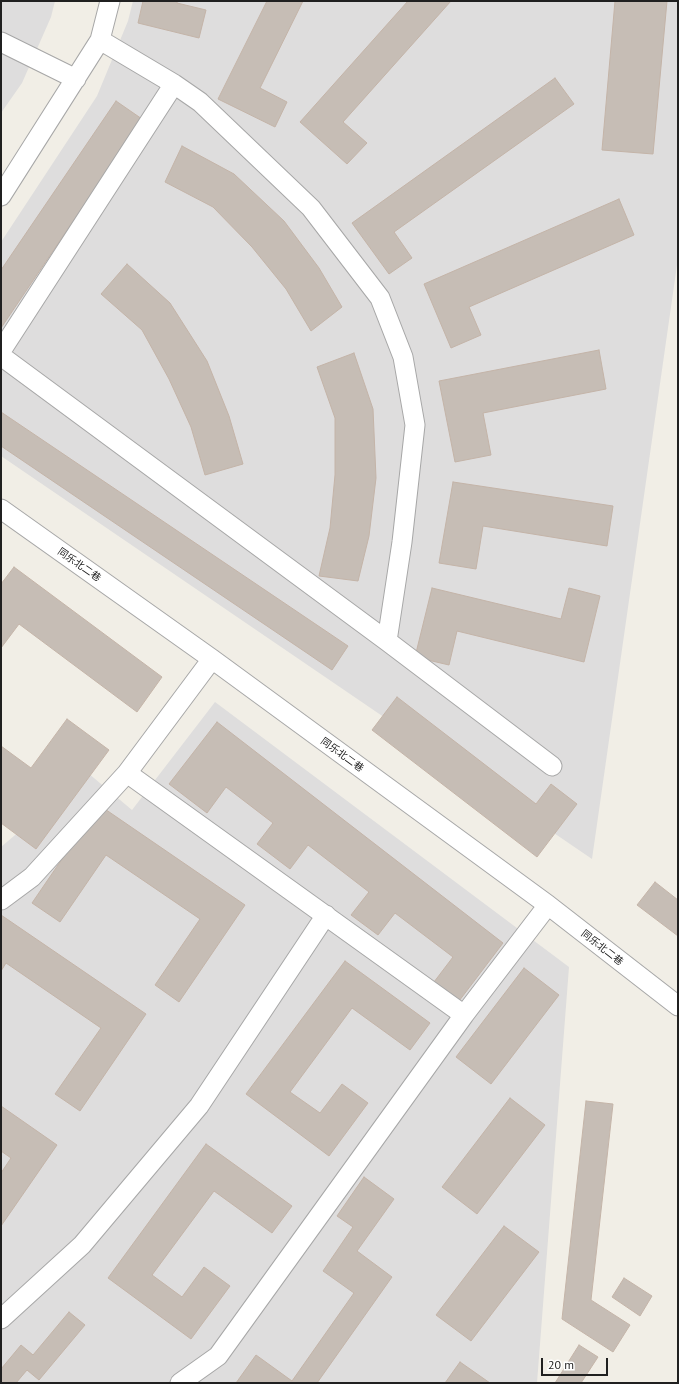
<!DOCTYPE html>
<html>
<head>
<meta charset="utf-8">
<style>
  body { margin:0 }
  #map { position:relative; width:679px; height:1384px; overflow:hidden; background:#f1eee6; font-family:"PT Sans",sans-serif }
  canvas { display:block }
  .frame { position:absolute; inset:0; border:2px solid #202020; pointer-events:none }
  .scale { position:absolute; left:541px; top:1358px; width:67px; height:18px; box-sizing:border-box; border:2px solid #202020; border-top:0; padding-left:5px; font-size:12px; line-height:14px; white-space:nowrap; color:#202020; -webkit-text-stroke:3px #fff; paint-order:stroke }
</style>
</head>
<body>
<div id="map">
<canvas width="679" height="1384"></canvas>
<div class="frame"></div>
<div class="scale">20 m</div>
</div>
<script>
const context = document.querySelector('canvas').getContext('2d');
context.lineJoin = 'round';
function paint(path, color) { context.fillStyle = color; context.fill(path, 'evenodd'); }
const poly = rows => new Path2D(rows.map(r => 'M' + r).join(''));
function stroke(path, color, width, dash) { context.strokeStyle = color; context.lineWidth = width; context.lineCap = dash ? 'butt' : 'round'; context.setLineDash(dash || []); context.stroke(path); }
function label(font, color, halo, rows, align = 'center') {
  context.font = font + ' "PT Sans","Noto Sans SC",sans-serif'; context.lineWidth = 4; context.setLineDash([]); context.textBaseline = 'middle'; context.strokeStyle = halo; context.fillStyle = color; for (const [text, x, y, turn = 0] of rows) {
    context.save(); context.translate(x, y); context.rotate((+turn || 0) * Math.PI / 180); context.textAlign = isNaN(turn) ? turn : align; if (halo) context.strokeText(text, 0, 0); context.fillText(text, 0, 0); context.restore();
  }
}
const residential = poly([
  [1,1,55,1,51,17,22,83,1,113],
  [133,1,678,1,678,258,592,859,1,456,1,242,97,96,128,21],
  [215,702,569,967,537,1383,1,1383,1,847,88,773,132,810]
]);
const building = poly([
  [143,1,177,1,177,3,206,10,199,38,138,23,143,1],
  [267,1,303,1,260,88,287,102,275,127,218,99,267,1],
  [408,1,451,1,343,122,367,143,347,164,300,122,408,1],
  [615,1,667,1,653,154,602,150,615,1],
  [555,78,574,104,394,232,412,258,389,274,352,223,555,78],
  [116,101,142,119,1,328,1,270,116,101],
  [182,146,234,174,284,221,319,268,342,307,311,331,286,289,252,247,213,207,165,182,182,146],
  [619,199,634,235,469,307,481,335,451,348,424,284,619,199],
  [127,264,170,303,207,361,229,416,243,464,205,475,191,427,169,379,142,330,101,294,127,264],
  [599,350,606,389,483,413,491,455,455,462,439,381,599,350],
  [354,353,373,409,376,478,369,536,358,581,319,576,330,528,335,475,335,418,317,367,354,353],
  [1,412,348,646,332,670,1,446,1,412],
  [453,482,613,506,607,546,483,526,476,569,439,563,453,482],
  [14,567,162,677,137,712,19,624,1,648,1,584,14,567],
  [432,588,561,619,569,588,600,596,584,662,457,631,449,665,415,657,432,588],
  [397,697,536,804,551,784,577,804,537,857,372,730,397,697],
  [67,719,109,750,36,849,1,823,1,746,31,768,67,719],
  [217,722,503,943,459,1001,434,982,453,957,395,913,378,935,351,915,369,892,308,845,290,869,257,844,273,823,226,787,207,813,169,784,217,722],
  [99,805,245,905,179,1002,155,985,200,919,106,855,60,922,32,903,99,805],
  [655,882,678,900,678,936,637,905,655,882],
  [1,915,146,1014,80,1111,55,1094,101,1028,6,963,1,971,1,915],
  [345,961,430,1023,410,1050,352,1008,290,1092,320,1113,342,1084,368,1103,329,1156,246,1094,345,961],
  [524,968,559,995,491,1084,456,1057,524,968],
  [510,1098,545,1125,477,1214,442,1187,510,1098],
  [586,1101,613,1104,591,1300,630,1325,613,1352,562,1319,586,1101],
  [1,1106,57,1145,1,1226,1,1173,11,1158,1,1151,1,1106],
  [206,1144,292,1206,272,1233,214,1191,152,1275,182,1297,204,1267,230,1286,191,1339,108,1278,206,1144],
  [364,1177,394,1199,357,1251,392,1277,317,1383,236,1383,256,1355,292,1381,354,1293,323,1271,353,1227,337,1216,364,1177],
  [504,1226,539,1252,471,1341,436,1315,504,1226],
  [624,1278,652,1296,640,1316,612,1297,624,1278],
  [69,1312,85,1325,39,1380,27,1370,16,1383,1,1383,1,1369,21,1345,33,1355,69,1312],
  [579,1345,598,1357,581,1383,555,1383,579,1345],
  [460,1362,490,1383,445,1383,460,1362]
]);
const minor = poly([
  [100,40,174,84,200,102,311,208,380,298,403,357,415,425,402,542,387,641],
  [1,42,76,79],
  [1,196,100,40,110,1],
  [1,351,174,84],
  [1,356,387,641,552,766],
  [1,509,212,659,548,905,678,1006],
  [127,773,464,1015],
  [1,900,32,877,127,773,212,659],
  [1,1319,82,1245,199,1106,326,915],
  [180,1383,218,1356,464,1015,548,905]
]);
const streetNames = [
  ["同乐北二巷",79,565,35],
  ["同乐北二巷",342,755,36],
  ["同乐北二巷",602,948,38]
];
paint(residential, '#dedddd');
paint(building, '#c6bdb5');
stroke(building, '#c4b4a8', 1);
stroke(minor, '#a7a7a7', 21);
stroke(minor, '#fff', 19);
label('10px', '#202020', '#fff', streetNames);
</script>
</body>
</html>
